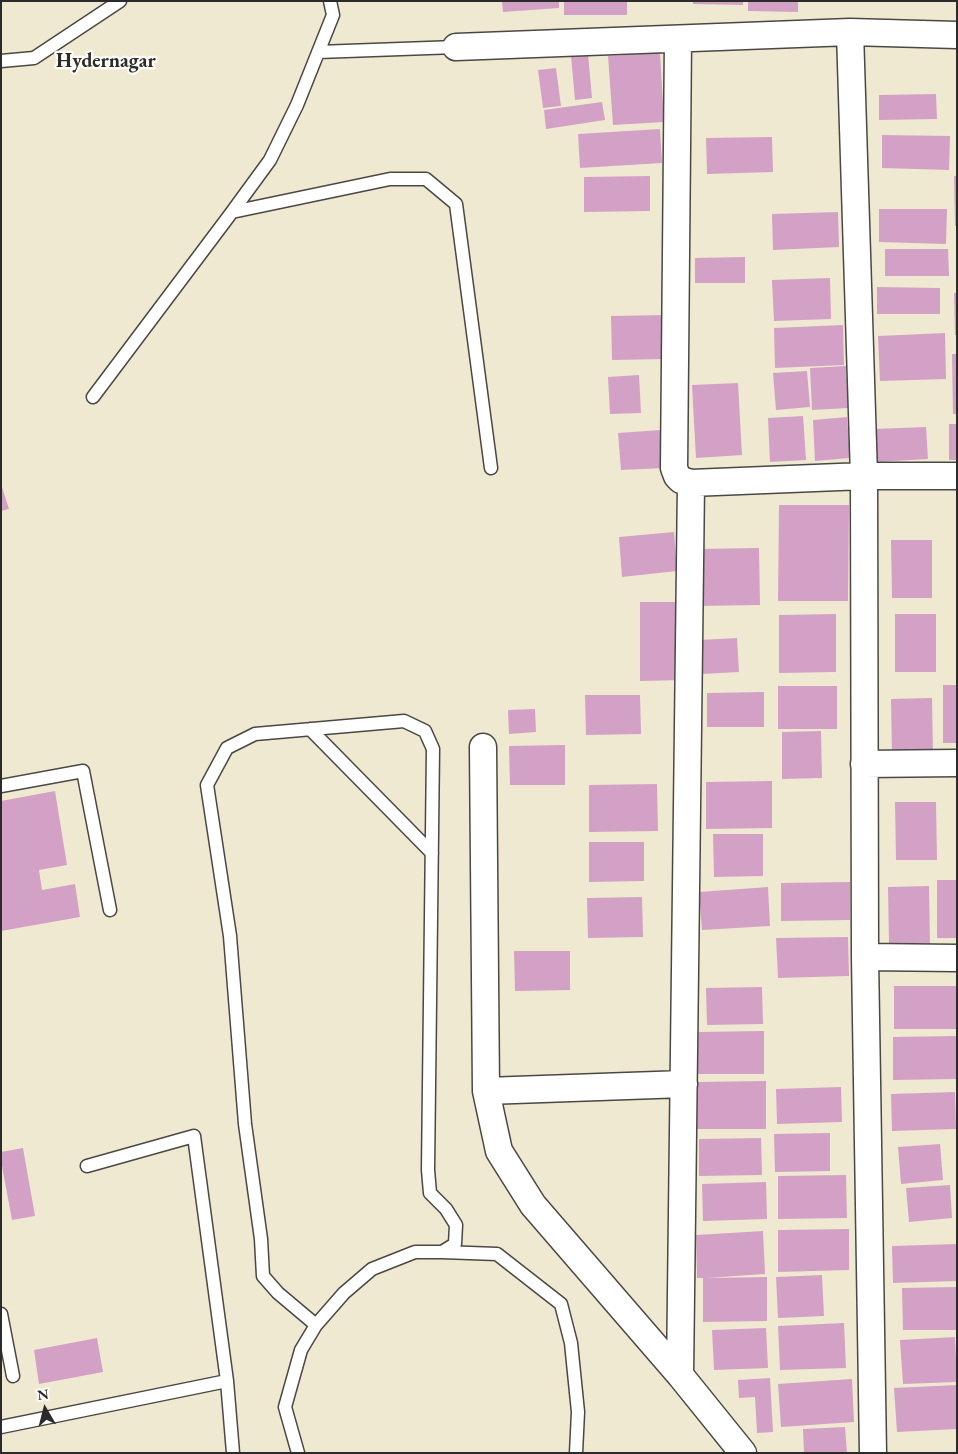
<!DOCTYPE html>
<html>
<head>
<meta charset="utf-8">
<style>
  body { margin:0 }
  #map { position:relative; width:958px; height:1454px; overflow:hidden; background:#f0e9d1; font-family:"EB Garamond",serif }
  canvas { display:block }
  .frame { position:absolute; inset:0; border:2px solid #2b2b2b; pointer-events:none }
  .north { position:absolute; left:20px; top:1384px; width:50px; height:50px; -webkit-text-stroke:4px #fdfcf7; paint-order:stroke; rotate:352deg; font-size:14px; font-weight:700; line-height:20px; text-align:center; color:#2b2b2b }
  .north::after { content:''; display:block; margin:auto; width:18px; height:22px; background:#2b2b2b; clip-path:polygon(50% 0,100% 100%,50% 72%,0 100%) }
</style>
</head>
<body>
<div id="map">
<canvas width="958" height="1454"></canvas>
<div class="frame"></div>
<div class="north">N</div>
</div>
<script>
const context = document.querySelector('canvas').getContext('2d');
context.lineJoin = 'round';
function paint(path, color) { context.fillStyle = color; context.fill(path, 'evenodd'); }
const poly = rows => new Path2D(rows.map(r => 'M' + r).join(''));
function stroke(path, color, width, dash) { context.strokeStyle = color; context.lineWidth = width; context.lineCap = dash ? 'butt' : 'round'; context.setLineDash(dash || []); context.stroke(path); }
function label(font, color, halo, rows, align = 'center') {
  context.font = font + ' "EB Garamond",serif'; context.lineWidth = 4.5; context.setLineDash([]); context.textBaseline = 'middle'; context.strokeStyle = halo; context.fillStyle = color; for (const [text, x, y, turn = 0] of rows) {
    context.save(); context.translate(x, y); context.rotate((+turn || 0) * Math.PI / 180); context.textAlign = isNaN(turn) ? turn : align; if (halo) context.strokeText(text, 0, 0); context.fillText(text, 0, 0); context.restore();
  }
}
const building = poly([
  [502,1,559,1,559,8,503,12],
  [564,1,627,1,627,15,564,15],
  [693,1,743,1,743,5,693,4],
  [748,1,798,1,798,12,748,11],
  [660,53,664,122,613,125,608,56],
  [588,54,592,98,575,100,571,56],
  [556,68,561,106,543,108,538,70],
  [936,94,937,119,879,120,879,95],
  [602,102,605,120,546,129,544,110],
  [660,129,662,163,580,168,578,134],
  [882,135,950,136,949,170,882,168],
  [772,137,773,172,707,174,706,138],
  [650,176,650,211,584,212,584,177],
  [954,176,957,176,957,226,955,226],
  [879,209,947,209,946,244,879,242],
  [838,212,839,247,773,250,772,214],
  [885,249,948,249,949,276,885,276],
  [745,257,745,283,695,283,695,258],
  [830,278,831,319,774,321,772,280],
  [877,287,940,288,940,314,877,314],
  [954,293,957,293,957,335,955,335],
  [666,315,667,359,612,360,611,316],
  [843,325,844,365,775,368,774,328],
  [945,333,946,379,880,381,878,336],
  [952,354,957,354,957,414,953,414],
  [846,366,848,408,812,410,810,368],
  [807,371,810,407,776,410,773,373],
  [639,375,641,413,610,414,608,377],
  [738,383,742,455,696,458,692,385],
  [803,416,806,460,770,462,768,418],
  [847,417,850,458,815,461,813,420],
  [949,424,957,424,957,460,949,460],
  [926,427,928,459,875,462,873,429],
  [661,430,664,468,621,470,618,433],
  [1,484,9,509,1,511],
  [779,505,849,505,848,601,778,601],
  [674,532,677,571,622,577,619,537],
  [891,540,932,540,932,598,892,598],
  [759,548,760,605,697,606,696,549],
  [640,602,684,602,684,680,640,681],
  [836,614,836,672,779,673,779,615],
  [895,614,936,614,936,672,895,672],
  [737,638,739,672,702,674,700,640],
  [943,685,957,685,957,743,943,743],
  [778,686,837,686,837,729,778,729],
  [764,692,764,727,707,727,707,693],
  [585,695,640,695,641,734,586,735],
  [932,698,933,756,892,756,891,699],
  [535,709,536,732,509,734,508,710],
  [821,731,822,778,782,779,782,732],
  [565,745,565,785,510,785,509,746],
  [772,781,772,828,706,829,706,782],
  [657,784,658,831,589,832,589,785],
  [55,791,67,865,39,870,42,890,75,884,80,917,1,931,1,801],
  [895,802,936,802,937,860,896,860],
  [713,834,763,834,763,876,714,877],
  [589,842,644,842,644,881,589,882],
  [937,880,957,880,957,938,937,938],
  [850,882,850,920,781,921,781,883],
  [929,886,930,944,889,945,888,887],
  [768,887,770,926,702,930,699,892],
  [642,897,643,937,588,938,587,898],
  [848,937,849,976,778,978,776,938],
  [514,951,570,951,570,990,515,991],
  [894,986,957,986,957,1029,894,1029],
  [762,987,763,1024,707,1025,706,988],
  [764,1031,764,1074,697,1074,697,1032],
  [957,1036,957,1079,893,1080,893,1037],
  [766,1081,766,1129,697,1129,697,1082],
  [841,1087,842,1122,777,1124,776,1089],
  [955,1092,956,1129,892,1131,891,1094],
  [830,1133,830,1171,775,1172,774,1134],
  [761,1138,762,1175,699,1176,699,1139],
  [940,1144,943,1180,901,1184,898,1147],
  [23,1148,35,1216,12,1220,1,1161,1,1152],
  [846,1175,847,1218,778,1219,778,1176],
  [766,1182,767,1219,703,1221,702,1184],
  [950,1185,952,1218,909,1222,906,1188],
  [849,1229,849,1270,778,1272,778,1230],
  [763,1231,765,1274,706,1278,767,1277,767,1321,703,1322,703,1278,697,1278,696,1235],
  [957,1244,957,1281,893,1283,892,1246],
  [822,1275,824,1316,778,1318,776,1277],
  [957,1287,957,1330,903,1330,902,1288],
  [844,1323,846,1368,780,1370,778,1326],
  [766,1328,768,1368,714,1370,712,1330],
  [955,1337,957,1382,903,1384,900,1340],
  [97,1338,103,1372,39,1384,34,1350],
  [770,1378,773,1432,757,1433,755,1397,739,1398,738,1380],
  [852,1379,854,1422,781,1427,778,1384],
  [957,1385,957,1429,897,1432,894,1388],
  [845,1427,847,1453,804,1453,803,1429]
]);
const lane = poly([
  [318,52,456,47],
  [1,61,34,58,120,1],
  [232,212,270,160,297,105,333,15,330,1],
  [93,397,232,212,390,179,426,179,456,204,491,468],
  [310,729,432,853],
  [1,786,83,771,110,910],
  [87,1166,194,1136,227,1381,233,1453],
  [442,1252,497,1254,561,1304,571,1343,578,1412,576,1453],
  [1,1314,13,1376],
  [1,1427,227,1381],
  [298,1453,285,1407,301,1350,316,1325,344,1293,372,1269,415,1252,442,1252,455,1244,456,1225,446,1209,430,1193,428,1170,433,749,425,731,404,721,255,734,227,748,207,785,230,936,245,1124,261,1239,263,1276,278,1293,316,1325]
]);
const street = poly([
  [850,32,864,476,865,957,873,1453],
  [678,39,674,468,677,476,681,480,691,483,864,476,957,476],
  [456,47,850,32,957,35],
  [483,747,486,1091,499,1151,533,1205,680,1375,743,1453],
  [864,764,957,763],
  [865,957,957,958],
  [486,1091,684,1084],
  [680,1375,691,483]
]);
const neighbourhoodNames = [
  ["Hydernagar",106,62]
];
paint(building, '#d3a1c6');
stroke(lane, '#494844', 15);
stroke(street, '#494844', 29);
stroke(lane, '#fff', 12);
stroke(street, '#fff', 26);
label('bold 20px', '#2b2b2b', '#fdfcf7', neighbourhoodNames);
</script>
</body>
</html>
